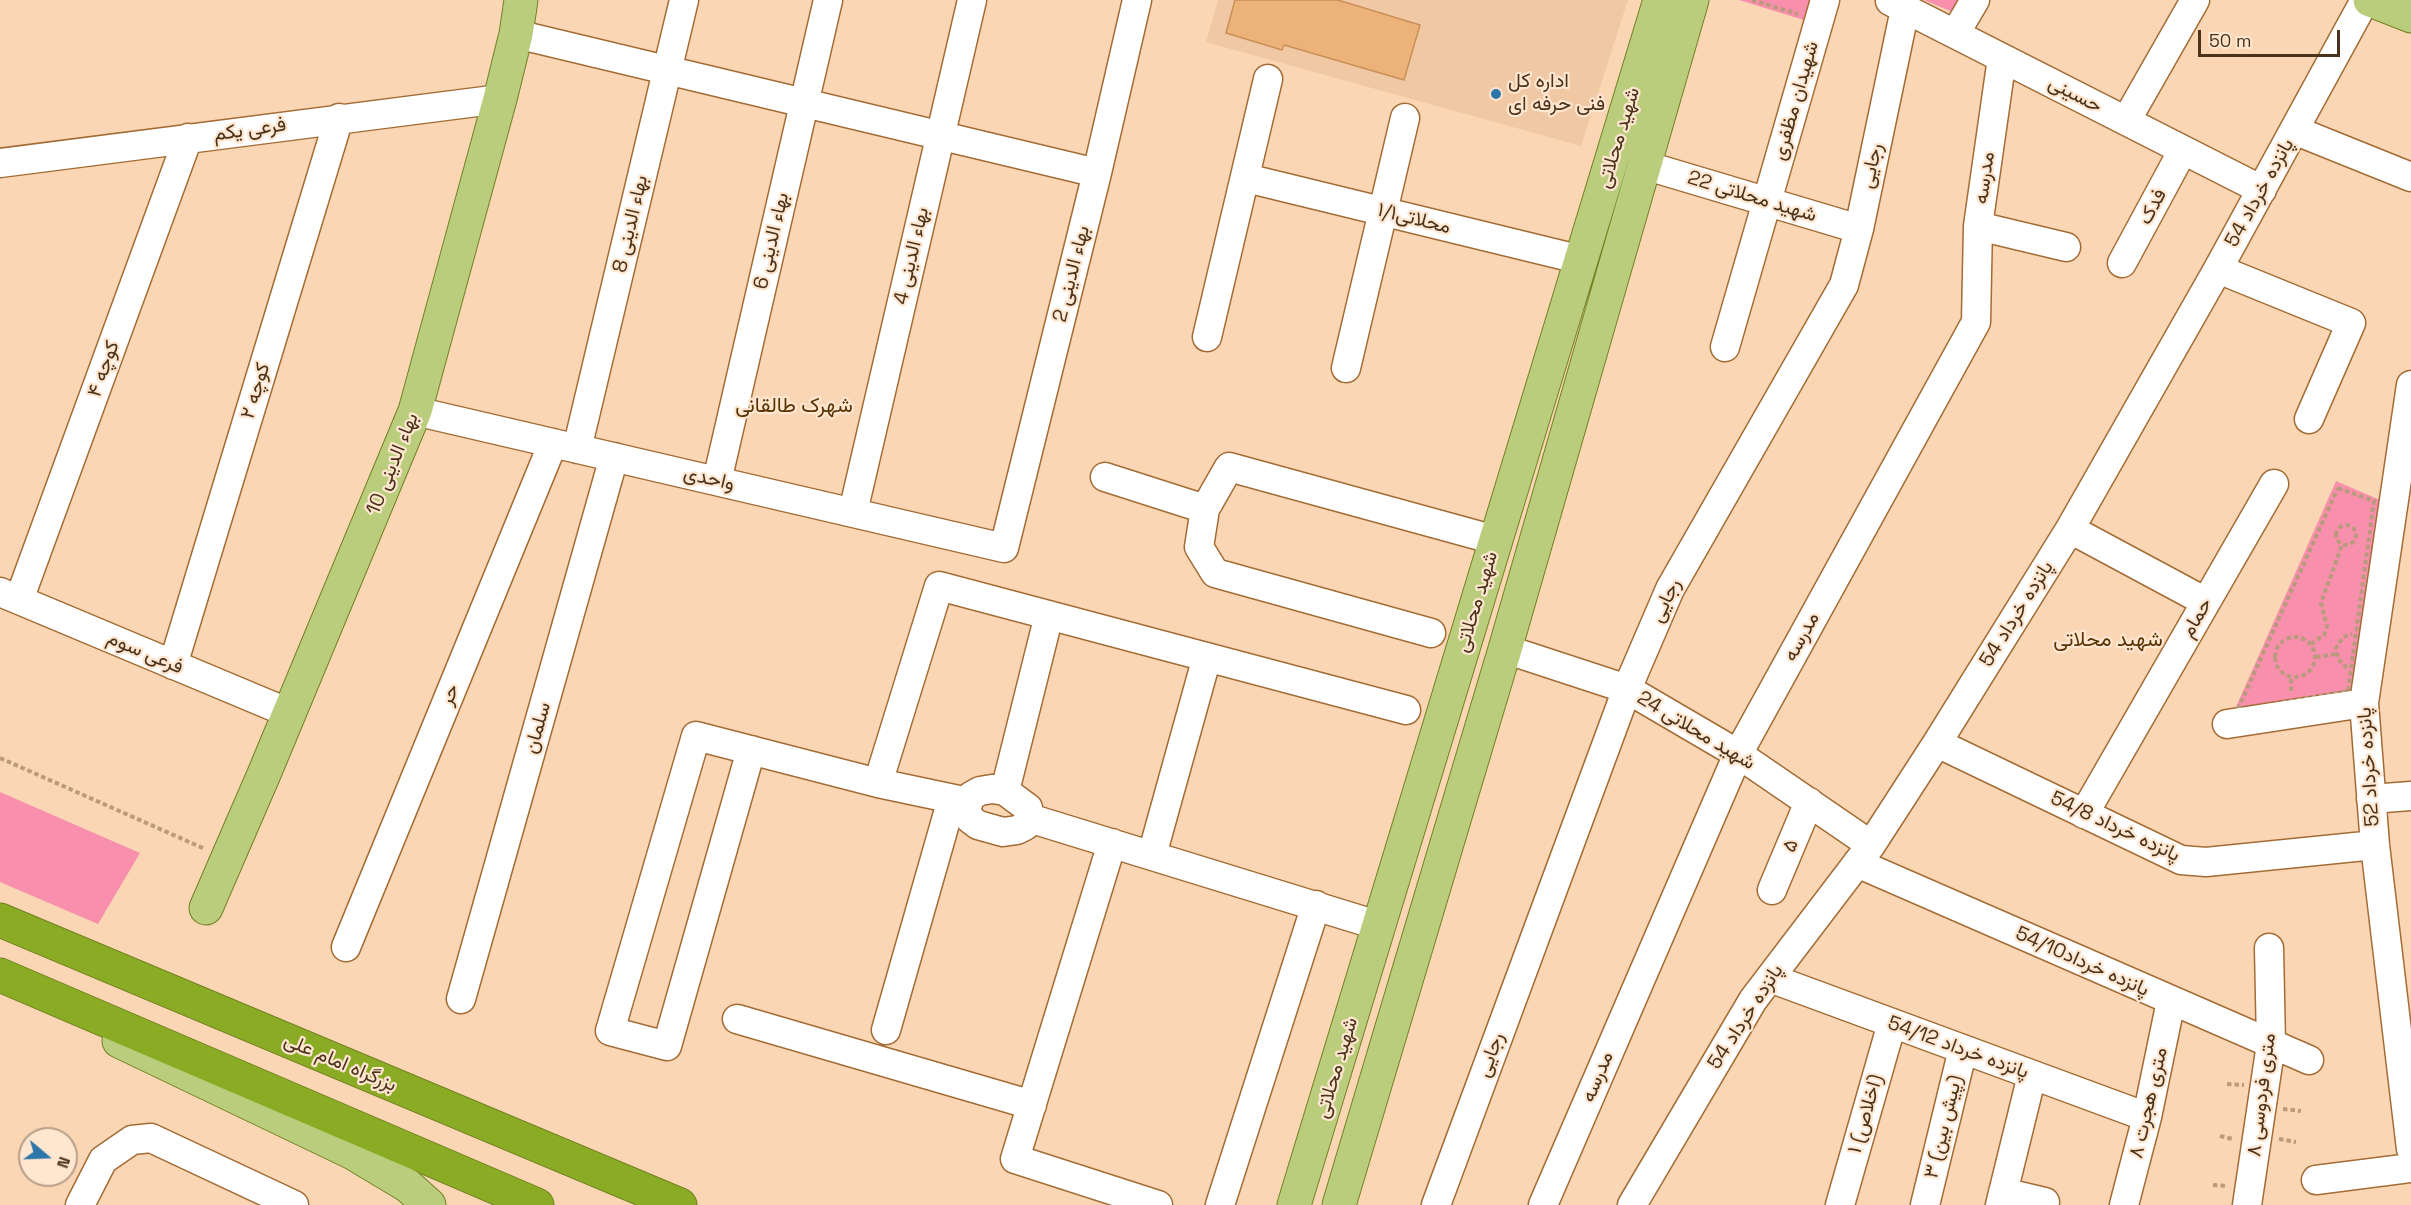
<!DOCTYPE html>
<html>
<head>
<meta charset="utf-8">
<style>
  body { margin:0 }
  #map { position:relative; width:2411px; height:1205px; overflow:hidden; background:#fbd6b5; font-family:"Space Grotesk",sans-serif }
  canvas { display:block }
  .north { position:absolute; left:18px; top:1127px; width:60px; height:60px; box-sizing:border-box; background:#ffe6d0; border:2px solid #b79e88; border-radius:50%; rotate:109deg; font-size:16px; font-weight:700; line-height:24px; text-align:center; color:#4a321b }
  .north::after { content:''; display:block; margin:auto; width:21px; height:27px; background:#2c76a9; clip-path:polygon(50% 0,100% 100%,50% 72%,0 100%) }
  .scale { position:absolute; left:2198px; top:30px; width:142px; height:27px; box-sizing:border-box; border:3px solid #4a321b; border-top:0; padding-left:8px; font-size:18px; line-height:21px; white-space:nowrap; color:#4a321b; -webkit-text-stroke:4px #ffe6d0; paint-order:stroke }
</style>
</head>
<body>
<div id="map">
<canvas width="2411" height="1205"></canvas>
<div class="north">N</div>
<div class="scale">50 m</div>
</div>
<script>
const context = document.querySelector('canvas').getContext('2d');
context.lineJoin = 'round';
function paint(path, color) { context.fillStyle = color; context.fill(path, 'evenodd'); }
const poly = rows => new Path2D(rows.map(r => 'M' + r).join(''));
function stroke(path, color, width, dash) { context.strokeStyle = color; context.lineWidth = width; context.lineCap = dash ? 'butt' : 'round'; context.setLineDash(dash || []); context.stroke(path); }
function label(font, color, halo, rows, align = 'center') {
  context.font = font + ' "Space Grotesk",Vazirmatn,sans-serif'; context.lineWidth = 4.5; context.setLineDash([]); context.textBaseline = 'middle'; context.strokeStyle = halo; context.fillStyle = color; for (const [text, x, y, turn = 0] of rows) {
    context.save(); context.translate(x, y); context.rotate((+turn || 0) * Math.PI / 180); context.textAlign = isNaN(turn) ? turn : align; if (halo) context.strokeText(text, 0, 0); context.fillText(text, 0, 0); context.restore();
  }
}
const built = poly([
  [1218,0,1628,0,1581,146,1206,42]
]);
const green = poly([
  [1739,0,1813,0,1807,21],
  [1924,0,1960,0,1956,7,1950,11],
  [2336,481,2380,500,2353,697,2232,716],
  [0,792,140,853,98,924,0,882]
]);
const building = poly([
  [1235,0,1338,0,1420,25,1404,80,1284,45,1282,50,1226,33,1235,0]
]);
const path = poly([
  [1752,0,1798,14],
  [2338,488,2374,501,2348,691,2237,711,2338,488],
  '2336 535a10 10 0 1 1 20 0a10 10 0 1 1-20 0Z',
  '2275 657a20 20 0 1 1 40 0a20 20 0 1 1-40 0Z',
  [2311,644,2324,635,2327,626,2321,603,2342,545],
  [2316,657,2336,654],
  [2347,668,2338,659,2336,648,2343,637,2352,634],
  [2291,691,2291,677],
  [0,758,205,849],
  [2227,1084,2244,1085],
  [2283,1109,2301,1111],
  [2220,1136,2233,1139],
  [2279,1139,2296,1142],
  [2213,1185,2227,1186]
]);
const minor = poly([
  [1890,1,2262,190],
  [516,34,1097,173],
  [1955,34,1975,0],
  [2126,121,2195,0],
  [2294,130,2411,177],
  [0,163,500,99],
  [1644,165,1859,229],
  [1246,178,1582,260],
  [1978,226,2066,247],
  [2122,263,2183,150],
  [2218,269,2351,323,2309,419],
  [1207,337,1268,79],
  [1725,347,1825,0],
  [1346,368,1405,118],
  [2411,385,2364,703,2375,845,2411,1149],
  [415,411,1004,548,1097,173,1137,0],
  [577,449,684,0],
  [1105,477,1205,509],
  [717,481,828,0],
  [853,512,972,0],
  [2070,529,2206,602],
  [0,592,289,713],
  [19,600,188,138],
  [1431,633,1215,573,1199,547,1205,509,1229,467,1495,540],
  [1505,649,1627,689,1738,754,1871,845],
  [173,665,339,118],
  [2227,724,2364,703],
  [1937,743,2181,860,2206,862,2375,845],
  [751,750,667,1046,610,1031,696,736,878,783,968,802],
  [878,783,939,586,1406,710],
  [992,789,1005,791,1028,808,1029,818,1025,826,1017,830,1003,832,978,825,970,819,966,809,971,796,980,791,992,789],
  [1005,791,1049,615],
  [2371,799,2411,796],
  [2084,814,2274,484],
  [1029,818,1380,926],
  [1112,843,1015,1159,1158,1205],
  [1152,855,1207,657],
  [1857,863,2309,1060],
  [1772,890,1809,802],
  [346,947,553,443],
  [1770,978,2147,1117],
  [461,999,614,457],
  [737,1019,1032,1105],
  [886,1030,952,799],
  [2316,1180,2411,1168],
  [2003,1192,2045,1202],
  [80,1205,103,1160,132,1140,151,1138,294,1205],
  [1220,1205,1316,905],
  [1436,1205,1627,689,1670,589,1844,285,1859,229,1905,9],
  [1543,1205,1738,754,1976,322,1978,226,2002,58],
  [1632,1205,1753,1000,1871,845,1937,743,2070,529,2218,269,2365,0],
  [1840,1205,1892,1023],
  [1925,1205,1963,1049],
  [2000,1205,2032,1075],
  [2124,1205,2147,1117,2171,1001],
  [2247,1205,2271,1044,2269,948]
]);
const major = poly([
  [2370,0,2411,16],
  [206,908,264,774,415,411,500,99,516,34,521,0],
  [119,1041,353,1153,408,1186,429,1205],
  [1294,1205,1660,0],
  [1339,1205,1505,649,1692,0]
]);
const highway = poly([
  [0,920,680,1205],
  [0,975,537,1205]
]);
const markers = [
  [1496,94,6,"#2c76a9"]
];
const poiNames = [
  ["اداره کل",1508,82],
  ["فنی حرفه ای",1508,105]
];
const streetNames = [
  ["حسینی",2075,95,27],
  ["شهیدان مظفری",1796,101,-74],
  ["فرعی یکم",250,130,-8],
  ["شهید محلاتی",1619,138,-73],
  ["رجایی",1872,166,-78],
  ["مدرسه",1985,178,-82],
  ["پانزده خرداد 54",2260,193,-61],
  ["شهید محلاتی 22",1752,197,17],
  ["فدک",2153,207,-62],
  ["محلاتی۱/۱",1414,219,14],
  ["بهاء الدینی 8",631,224,-77],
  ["بهاء الدینی 6",772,241,-77],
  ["بهاء الدینی 4",912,256,-77],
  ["بهاء الدینی 2",1072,274,-76],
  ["کوچه ۴",104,369,-70],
  ["کوچه ۲",256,391,-73],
  ["بهاء الدینی 10",393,464,-68],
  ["واحدی",709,479,13],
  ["رجایی",1666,601,-65],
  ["شهید محلاتی",1477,602,-73],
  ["پانزده خرداد 54",2017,614,-58],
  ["حمام",2197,618,-60],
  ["مدرسه",1802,637,-61],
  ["فرعی سوم",145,653,23],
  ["حر",450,695,-68],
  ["سلمان",538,728,-74],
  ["شهید محلاتی 24",1696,731,31],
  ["پانزده خرداد 52",2369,767,-94],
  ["پانزده خرداد 54/8",2115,827,25],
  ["۵",1791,846,-67],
  ["پانزده خرداد54/10",2082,962,24],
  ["پانزده خرداد 54",1746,1017,-57],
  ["پانزده خرداد 54/12",1958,1048,20],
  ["رجایی",1491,1055,-70],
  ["بزرگراه امام علی",340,1063,23],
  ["شهید محلاتی",1337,1068,-73],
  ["مدرسه",1598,1077,-67],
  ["۸ متری فردوسی",2262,1095,-83],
  ["۸ متری هجرت",2149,1103,-77],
  ["۱ (اخلاص)",1866,1114,-74],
  ["۳ (پیش بین)",1944,1127,-76]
];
const neighbourhoodNames = [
  ["شهرک طالقانی",794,406],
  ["شهید محلاتی",2108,640]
];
paint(built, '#f0c8a4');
paint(green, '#f88fac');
paint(building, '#edb17a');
stroke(building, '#ca905a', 1.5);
stroke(minor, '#a36c35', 31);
stroke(major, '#748121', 35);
stroke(highway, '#748121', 35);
stroke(path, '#ba9a7d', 4, [4.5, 3]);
stroke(minor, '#fff', 28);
stroke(major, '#b9cd7c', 33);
stroke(highway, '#8aab24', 33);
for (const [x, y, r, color] of markers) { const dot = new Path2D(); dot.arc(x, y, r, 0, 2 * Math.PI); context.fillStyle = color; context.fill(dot); stroke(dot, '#ffe6d0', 2); }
label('20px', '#4a321b', '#ffe6d0', poiNames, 'left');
label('20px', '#4a321b', '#ffe6d0', streetNames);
label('21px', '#5a3303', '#ffe6d0', neighbourhoodNames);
</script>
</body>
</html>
